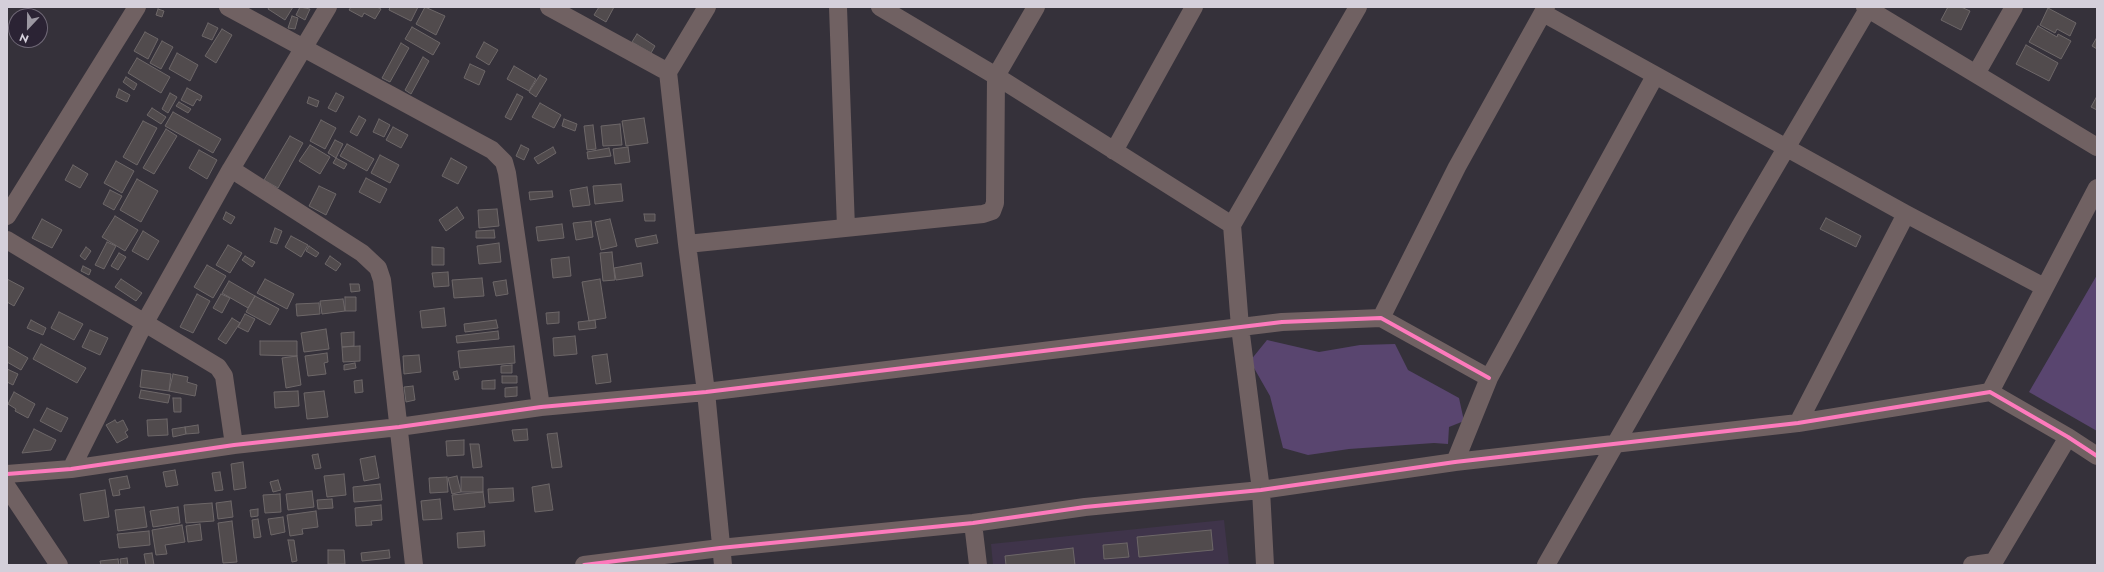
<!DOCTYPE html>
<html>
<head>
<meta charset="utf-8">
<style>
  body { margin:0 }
  #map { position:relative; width:2104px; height:572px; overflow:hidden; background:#35313a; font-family:Jost,sans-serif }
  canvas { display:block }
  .frame { position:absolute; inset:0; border:8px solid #d4cfda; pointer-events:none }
  .north { position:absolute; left:8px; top:8px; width:40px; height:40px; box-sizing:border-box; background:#2b2334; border:1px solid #6f6876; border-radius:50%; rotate:202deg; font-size:11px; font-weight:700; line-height:16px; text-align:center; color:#d4cfda }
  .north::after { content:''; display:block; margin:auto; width:14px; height:18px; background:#9c98a2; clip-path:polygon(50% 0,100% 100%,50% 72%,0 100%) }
</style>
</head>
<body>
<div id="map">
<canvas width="2104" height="572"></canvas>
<div class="frame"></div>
<div class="north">N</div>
</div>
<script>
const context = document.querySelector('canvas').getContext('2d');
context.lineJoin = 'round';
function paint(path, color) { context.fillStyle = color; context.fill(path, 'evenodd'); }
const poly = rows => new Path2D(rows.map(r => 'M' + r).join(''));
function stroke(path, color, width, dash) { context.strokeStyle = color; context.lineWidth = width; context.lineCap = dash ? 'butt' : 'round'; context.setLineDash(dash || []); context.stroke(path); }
const built = poly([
  [1224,520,1229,565,993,565,991,544]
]);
const green = poly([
  [2097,275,2097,431,2029,392],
  [1267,340,1319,352,1360,345,1395,344,1408,370,1459,398,1464,421,1449,427,1448,444,1434,443,1349,449,1308,455,1283,448,1270,396,1250,361]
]);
const building = poly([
  [269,7,293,7,285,20,268,9,269,7],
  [300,7,310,9,305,20,296,15,300,7],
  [351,7,377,7,381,9,375,19,364,13,362,17,349,10,351,7],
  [390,7,418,7,411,21,389,10,390,7],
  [425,7,445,16,436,35,416,24,425,7],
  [599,7,614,7,606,22,594,15,599,7],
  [1948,7,1961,7,1970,11,1961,30,1941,20,1948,7],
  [2048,8,2076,23,2070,36,2057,29,2055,33,2040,25,2048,8],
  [158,9,164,11,162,17,156,15,158,9],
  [292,16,298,18,295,29,288,28,292,16],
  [208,23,218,28,212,40,202,36,208,23],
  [2038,26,2057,37,2058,34,2071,41,2061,59,2029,42,2038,26],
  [412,27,440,43,433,55,405,39,412,27],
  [222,29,232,35,216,63,205,56,222,29],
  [145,32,158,39,148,59,134,51,145,32],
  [637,34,655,46,651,53,632,42,637,34],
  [2097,37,2097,49,2092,46,2097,37],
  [162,41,173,47,161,69,150,63,162,41],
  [484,42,498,50,489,65,476,57,484,42],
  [401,43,409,48,390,82,382,78,401,43],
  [2026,45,2058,63,2049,81,2016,64,2026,45],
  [177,53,198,65,190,81,169,69,177,53],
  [423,57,429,61,411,94,405,90,423,57],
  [137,58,170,77,161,93,128,73,137,58],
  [470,64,485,71,479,85,464,78,470,64],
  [514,66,536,79,529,91,507,79,514,66],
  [540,75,547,79,536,97,529,92,540,75],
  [126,77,137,84,134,90,123,82,126,77],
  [187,88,202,96,200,101,197,99,193,106,181,100,187,88],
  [119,89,130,95,127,102,116,97,119,89],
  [170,93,177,97,168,113,162,109,170,93],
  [336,93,344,97,336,112,328,108,336,93],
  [517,94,523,97,511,120,505,117,517,94],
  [2097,96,2097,110,2091,107,2097,96],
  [309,97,319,101,317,107,307,103,309,97],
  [179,102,191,109,188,113,176,106,179,102],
  [540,103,561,115,554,128,532,117,540,103],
  [152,108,166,117,161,124,147,115,152,108],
  [173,112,221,139,213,153,165,126,173,112],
  [359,116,366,120,357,136,350,132,359,116],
  [644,118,648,143,626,146,622,121,644,118],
  [379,119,390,125,384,137,373,132,379,119],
  [564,119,577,124,575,131,562,126,564,119],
  [321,120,336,128,325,149,310,141,321,120],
  [143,121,157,128,137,165,123,157,143,121],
  [620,124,622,145,603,146,601,126,620,124],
  [593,125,596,149,587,150,584,126,593,125],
  [393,127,408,135,401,148,386,140,393,127],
  [166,129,177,136,154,174,143,168,166,129],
  [290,136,303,143,278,188,264,180,290,136],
  [335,140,343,144,336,158,328,153,335,140],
  [347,144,374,159,367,171,340,156,347,144],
  [310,145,330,157,320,174,299,161,310,145],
  [521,145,529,149,524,160,516,156,521,145],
  [553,147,556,153,538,164,534,158,553,147],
  [628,147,630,162,615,164,613,149,628,147],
  [609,148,611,156,588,159,587,152,609,148],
  [199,150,217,160,207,179,189,168,199,150],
  [380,155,399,165,390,183,371,173,380,155],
  [336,158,347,164,344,169,333,163,336,158],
  [451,158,467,167,458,184,442,176,451,158],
  [116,161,134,171,122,193,104,183,116,161],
  [73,165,88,174,80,188,65,180,73,165],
  [366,178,387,189,380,203,359,192,366,178],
  [137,179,158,191,141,222,120,210,137,179],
  [621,184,623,201,595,204,593,186,621,184],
  [319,186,336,194,326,215,309,206,319,186],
  [587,187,590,205,573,207,570,190,587,187],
  [110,190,122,196,114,210,103,204,110,190],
  [552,191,553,197,530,200,529,192,552,191],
  [457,207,464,218,446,231,439,220,457,207],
  [497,209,499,226,479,228,478,210,497,209],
  [226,212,235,217,231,224,223,219,226,212],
  [644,214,655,214,655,221,645,221,644,214],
  [115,216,138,230,125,251,102,237,115,216],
  [1826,218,1861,236,1856,247,1820,229,1826,218],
  [42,219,62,230,52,248,32,238,42,219],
  [610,219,617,246,601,250,595,222,610,219],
  [591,221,593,237,576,240,573,223,591,221],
  [562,224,564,238,538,241,536,227,562,224],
  [275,228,282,231,277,244,270,242,275,228],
  [494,230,495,238,476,238,476,231,494,230],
  [143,231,159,241,148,260,132,251,143,231],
  [656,235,658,243,637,247,635,239,656,235],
  [291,236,308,245,301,257,285,247,291,236],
  [107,242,116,246,104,269,95,265,107,242],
  [499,243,501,262,479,264,477,246,499,243],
  [228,245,242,253,230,273,216,265,228,245],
  [309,246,319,253,316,257,306,251,309,246],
  [86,247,91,251,85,260,80,256,86,247],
  [432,247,444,248,444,265,432,265,432,247],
  [612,252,615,280,603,281,600,253,612,252],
  [119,253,126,257,118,270,111,266,119,253],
  [245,256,255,262,252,267,242,260,245,256],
  [330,256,341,264,336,271,325,264,330,256],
  [569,257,571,276,553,278,551,259,569,257],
  [641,263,643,276,616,280,614,268,641,263],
  [207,265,226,276,213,298,194,287,207,265],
  [83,266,91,270,89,275,81,271,83,266],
  [448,272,449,286,434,287,432,273,448,272],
  [482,278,484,296,454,298,452,280,482,278],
  [7,279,24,288,14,306,7,302,7,279],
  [121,279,142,293,136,301,115,287,121,279],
  [265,279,294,294,287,309,257,293,265,279],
  [600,279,606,318,589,321,582,282,600,279],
  [506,280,508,294,496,296,493,282,506,280],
  [229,281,255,296,248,308,222,293,229,281],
  [350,284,359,284,360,291,351,292,350,284],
  [197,294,210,301,193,333,180,327,197,294],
  [221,294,230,298,222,313,213,308,221,294],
  [255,296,279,309,270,325,246,312,255,296],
  [345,297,356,297,356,311,345,311,345,297],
  [343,299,345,311,322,314,320,301,343,299],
  [319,303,320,314,297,316,296,304,319,303],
  [444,308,446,326,422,328,420,311,444,308],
  [59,312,83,324,74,340,51,328,59,312],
  [559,312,559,323,547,324,546,313,559,312],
  [245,314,255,319,248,332,238,327,245,314],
  [232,318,240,323,226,344,218,339,232,318],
  [31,320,46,328,43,335,27,328,31,320],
  [496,320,498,328,465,332,464,324,496,320],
  [595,320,596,328,579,330,578,322,595,320],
  [326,329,329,349,304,352,301,333,326,329],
  [90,330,108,338,100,355,82,347,90,330],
  [498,331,499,339,457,343,456,336,498,331],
  [354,332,354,346,342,347,341,333,354,332],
  [575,336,577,354,554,356,553,338,575,336],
  [260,341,297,341,297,356,260,355,260,341],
  [41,344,86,368,77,383,33,359,41,344],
  [7,346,28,358,21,370,7,362,7,346],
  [360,346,360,361,343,362,342,347,360,346],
  [514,346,515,363,460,368,458,351,514,346],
  [327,353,328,362,324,363,326,374,308,376,305,356,327,353],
  [607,354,611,382,596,384,592,356,607,354],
  [419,355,421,372,404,374,403,356,419,355],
  [297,356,301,385,286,388,282,358,297,356],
  [355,363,356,368,344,370,344,365,355,363],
  [512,365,512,373,501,373,501,366,512,365],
  [7,369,18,374,13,385,7,382,7,369],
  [142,370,171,374,169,391,140,387,142,370],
  [457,371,459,379,455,380,453,372,457,371],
  [173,374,188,377,187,382,197,385,195,396,169,391,173,374],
  [502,376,517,376,517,383,502,383,502,376],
  [362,380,363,392,355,393,354,381,362,380],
  [495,380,495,389,482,389,482,381,495,380],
  [413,386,415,400,406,402,404,387,413,386],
  [517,387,517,396,505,397,505,388,517,387],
  [141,390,170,395,168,403,139,398,141,390],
  [298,391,299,406,275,408,274,392,298,391],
  [324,391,328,417,307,419,304,393,324,391],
  [14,392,35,404,28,418,15,411,16,409,8,404,14,392],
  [173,398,181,398,181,412,174,412,173,398],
  [47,408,68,418,61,432,40,421,47,408],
  [167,419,168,435,148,436,147,420,167,419],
  [115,420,117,423,123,420,128,430,125,432,128,437,117,443,106,425,115,420],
  [198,425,199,433,186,434,185,427,198,425],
  [185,427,186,434,173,437,172,429,185,427],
  [34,429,56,440,51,450,22,453,34,429],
  [527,429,528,440,514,441,512,430,527,429],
  [557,433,562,467,552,468,547,434,557,433],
  [464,440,464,455,447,456,446,441,464,440],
  [470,444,479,444,482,467,473,468,470,444],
  [318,454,321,468,315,469,312,455,318,454],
  [375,456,379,478,364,481,360,459,375,456],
  [243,462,246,488,234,490,231,464,243,462],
  [175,470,178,485,166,487,163,472,175,470],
  [220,472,223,490,215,491,212,473,220,472],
  [344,474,346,495,327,497,324,476,344,474],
  [127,476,130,488,119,490,120,495,113,496,109,479,127,476],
  [457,476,461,492,452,494,448,478,457,476],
  [447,477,448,492,430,493,429,478,447,477],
  [461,477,483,477,483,492,461,492,461,477],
  [278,480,281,490,273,492,270,482,278,480],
  [380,484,382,500,354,502,353,487,380,484],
  [549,484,553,510,535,512,532,487,549,484],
  [513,488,514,501,489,503,488,489,513,488],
  [105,490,109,517,84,521,80,494,105,490],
  [312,491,314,507,288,510,286,494,312,491],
  [483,492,485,507,454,510,452,495,483,492],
  [280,494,281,512,265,513,263,495,280,494],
  [332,499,333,508,318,509,317,500,332,499],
  [440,499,442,519,423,520,421,501,440,499],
  [231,501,233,517,218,519,216,503,231,501],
  [212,503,214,521,186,523,184,505,212,503],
  [381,505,382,520,371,521,372,525,356,526,355,508,381,505],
  [144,507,147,527,118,531,115,510,144,507],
  [178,507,180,523,153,527,150,511,178,507],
  [258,509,258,516,251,517,250,510,258,509],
  [316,511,318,527,302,529,303,534,290,536,287,515,316,511],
  [283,517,285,532,271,535,268,519,283,517],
  [258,519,261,537,254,538,252,520,258,519],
  [232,521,237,562,223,563,218,523,232,521],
  [200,524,202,540,188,542,186,526,200,524],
  [182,525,185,542,165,545,167,554,156,555,152,530,182,525],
  [1211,530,1213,550,1139,557,1137,537,1211,530],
  [149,531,150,545,119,548,117,534,149,531],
  [484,531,485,546,458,548,457,533,484,531],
  [288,540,294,540,297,561,292,562,288,540],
  [1127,543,1129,557,1104,559,1103,545,1127,543],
  [1073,548,1075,565,1006,565,1005,556,1073,548],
  [328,550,344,550,345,564,328,564,328,550],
  [389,550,390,558,362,561,361,553,389,550],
  [152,553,154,565,146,565,144,554,152,553],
  [127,558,128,565,121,565,120,559,127,558],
  [118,559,119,565,101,565,100,561,118,559]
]);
const street = poly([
  [228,7,492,150,504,162,507,173,541,407],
  [549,7,668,72],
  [707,7,668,72,687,244,706,392,723,565],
  [838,7,846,228],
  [880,7,996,76,1232,225],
  [1865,7,2097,147],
  [1543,13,1906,214,2044,287],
  [1976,74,2014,7],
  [1114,151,1194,7],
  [231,169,362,253,378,268,382,280,414,565],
  [7,216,137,7],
  [7,240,218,367,224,376,234,445],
  [687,244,983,214,992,211,995,203,996,76,1036,7],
  [1381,318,1457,167,1546,7],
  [1990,392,2097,188],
  [1798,423,1906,214],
  [1455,462,1489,378,1655,76],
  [71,469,144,324,231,169,328,7],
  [7,474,71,469,234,445,399,427,541,407,706,392,1282,322,1381,318,1489,378],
  [7,487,59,565],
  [973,523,978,565],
  [584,565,720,548,973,523,1085,507,1261,490,1455,462,1798,423,1990,392,2068,437,2097,456],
  [1265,565,1261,490,1240,327,1232,225,1358,7],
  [1546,565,1742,223,1868,9],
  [1972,565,1994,562],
  [1992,565,2068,437]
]);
const cycleway = poly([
  [7,474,71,469,234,445,399,427,541,407,706,392,1282,322,1381,318,1489,378],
  [584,565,720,548,973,523,1085,507,1261,490,1455,462,1798,423,1990,392,2068,437,2097,456]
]);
paint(built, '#3f344a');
paint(green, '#59456f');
paint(building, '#514b4d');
stroke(building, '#6d6768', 1);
stroke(street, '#706162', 18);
stroke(cycleway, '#fd7abc', 4);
</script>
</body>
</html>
